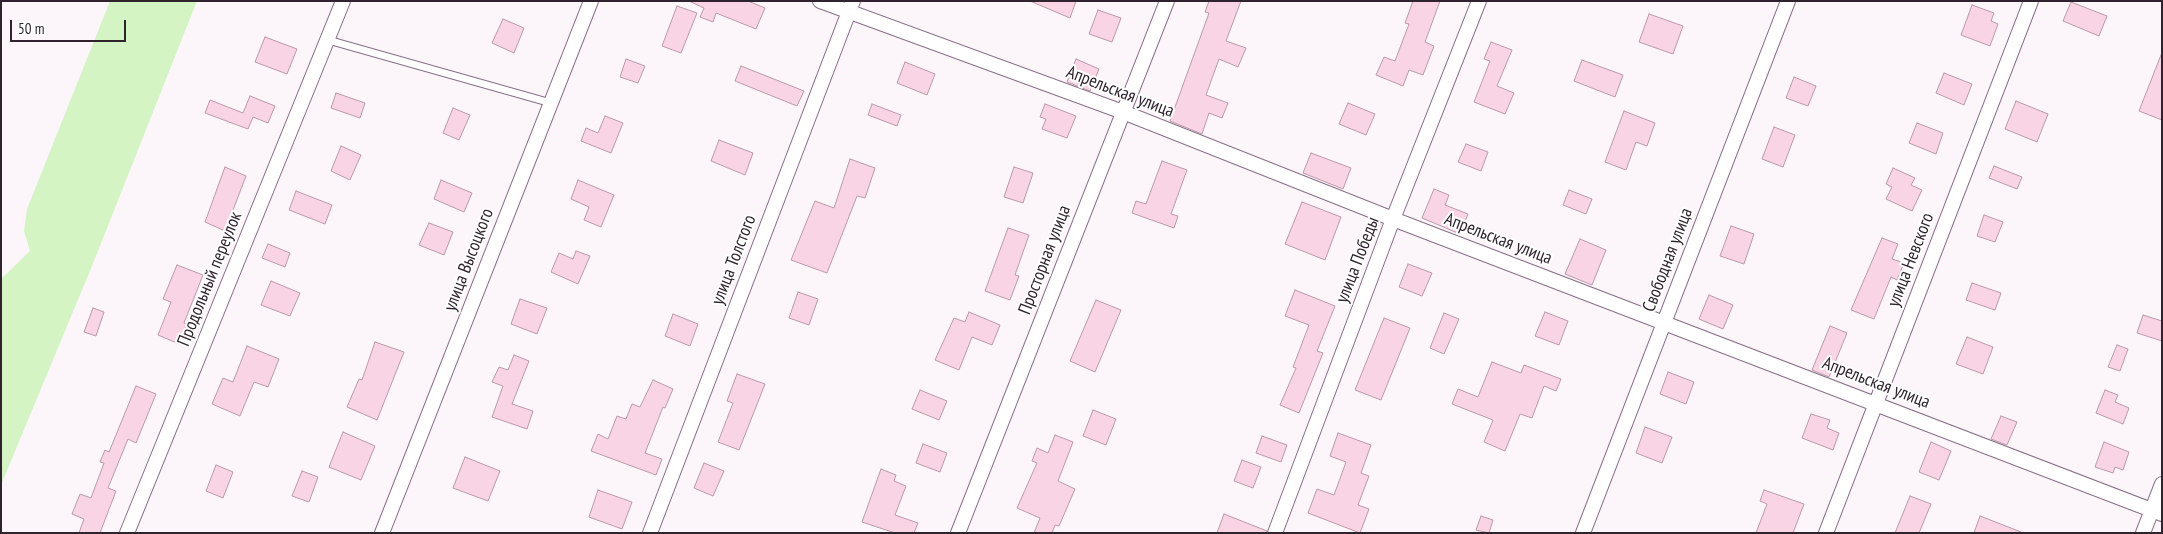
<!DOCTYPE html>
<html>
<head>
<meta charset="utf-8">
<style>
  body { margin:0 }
  #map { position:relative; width:2163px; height:534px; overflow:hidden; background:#fcf6fb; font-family:"PT Sans Narrow",sans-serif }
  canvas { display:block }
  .frame { position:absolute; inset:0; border:2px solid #2f242e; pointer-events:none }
  .scale { position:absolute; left:10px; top:20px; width:116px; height:22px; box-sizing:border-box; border:2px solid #2f242e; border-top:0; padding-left:6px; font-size:15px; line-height:18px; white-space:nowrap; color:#2f242e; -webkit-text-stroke:4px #fff; paint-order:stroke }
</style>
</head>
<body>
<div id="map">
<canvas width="2163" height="534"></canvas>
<div class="frame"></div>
<div class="scale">50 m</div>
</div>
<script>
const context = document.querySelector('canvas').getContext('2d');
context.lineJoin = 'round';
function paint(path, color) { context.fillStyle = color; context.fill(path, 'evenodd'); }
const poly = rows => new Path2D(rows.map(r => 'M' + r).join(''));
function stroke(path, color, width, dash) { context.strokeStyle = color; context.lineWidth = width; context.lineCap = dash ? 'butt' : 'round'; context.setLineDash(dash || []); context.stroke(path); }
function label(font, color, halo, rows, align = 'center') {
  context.font = font + ' "PT Sans Narrow",sans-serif'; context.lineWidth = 4; context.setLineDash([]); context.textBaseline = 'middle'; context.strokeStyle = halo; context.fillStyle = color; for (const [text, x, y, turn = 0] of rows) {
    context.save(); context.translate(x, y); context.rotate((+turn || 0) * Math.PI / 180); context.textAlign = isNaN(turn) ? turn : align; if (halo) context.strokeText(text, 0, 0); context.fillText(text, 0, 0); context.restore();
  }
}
const green = poly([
  [110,1,197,1,92,266,1,485,1,279,30,251,24,231,27,209]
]);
const building = poly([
  [689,1,748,1,765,8,756,29,716,13,713,22,700,17,704,8,689,1],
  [1030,1,1076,1,1070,18,1030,1],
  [1209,1,1241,1,1226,41,1246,48,1238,67,1219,59,1206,95,1228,103,1222,118,1209,113,1202,134,1170,121,1209,13,1205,12,1209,1],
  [1413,1,1440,1,1425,42,1434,46,1423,75,1409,70,1403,86,1376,75,1384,57,1395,61,1409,24,1405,23,1413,1],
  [2071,2,2107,16,2099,36,2063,21,2071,2],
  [1972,5,1994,13,1991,21,1998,24,1990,46,1961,35,1972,5],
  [677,6,697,13,681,53,662,46,677,6],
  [1098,10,1121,18,1112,42,1089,34,1098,10],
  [1649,14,1683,26,1673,54,1639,42,1649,14],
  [503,19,524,28,514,53,492,43,503,19],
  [265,37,297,49,287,74,255,62,265,37],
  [1491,42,1512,50,1497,86,1514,93,1505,114,1474,102,1490,61,1484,59,1491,42],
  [2161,55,2162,55,2162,120,2139,111,2161,55],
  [626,59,645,66,638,83,620,77,626,59],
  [1076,59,1099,69,1090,91,1067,82,1076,59],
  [1582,60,1623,75,1615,97,1574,81,1582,60],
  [905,62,935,74,927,95,897,83,905,62],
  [741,66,804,91,797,106,735,81,741,66],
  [1944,73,1972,84,1964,105,1936,93,1944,73],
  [1794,77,1816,86,1808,106,1786,98,1794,77],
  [336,93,365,103,360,118,331,108,336,93],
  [250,96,275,106,268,123,253,117,248,129,205,113,210,100,243,113,250,96],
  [2016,101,2048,114,2037,142,2005,129,2016,101],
  [1348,103,1375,114,1366,135,1339,124,1348,103],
  [872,104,901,115,897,126,868,115,872,104],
  [1045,104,1076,116,1067,138,1042,129,1046,119,1040,117,1045,104],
  [453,108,470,115,459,140,443,133,453,108],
  [1624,111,1655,123,1647,146,1636,142,1626,170,1605,162,1624,111],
  [605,116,623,123,611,153,581,141,586,128,598,133,605,116],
  [1917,123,1943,133,1936,154,1909,143,1917,123],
  [1774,127,1795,135,1783,167,1762,159,1774,127],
  [719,140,753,153,745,175,711,161,719,140],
  [1466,144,1488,152,1481,171,1458,162,1466,144],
  [341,146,361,155,350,180,331,171,341,146],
  [1311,153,1351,168,1343,189,1303,173,1311,153],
  [850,159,875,168,865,198,857,196,827,273,791,260,815,201,834,208,850,159],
  [1162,161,1187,170,1171,214,1178,216,1174,228,1132,213,1136,201,1146,204,1162,161],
  [1994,166,2022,177,2017,189,1989,178,1994,166],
  [225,167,246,176,225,231,205,222,225,167],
  [1014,167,1033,173,1023,203,1004,197,1014,167],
  [1893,168,1915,178,1911,185,1922,190,1912,211,1886,199,1892,187,1886,184,1893,168],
  [441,180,472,193,464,212,434,199,441,180],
  [578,180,614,195,601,227,584,220,589,207,571,199,578,180],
  [1434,189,1449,195,1445,205,1468,214,1460,234,1422,218,1434,189],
  [1569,190,1592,199,1586,214,1563,205,1569,190],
  [296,191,332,205,325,224,289,210,296,191],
  [1302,202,1341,217,1325,260,1285,244,1302,202],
  [1984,215,2003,222,1995,242,1977,236,1984,215],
  [429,223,453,232,444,255,419,245,429,223],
  [1731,226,1754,234,1744,264,1720,256,1731,226],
  [1008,228,1029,235,1015,275,1019,276,1010,300,985,291,1008,228],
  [1882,238,1898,244,1892,259,1904,263,1897,280,1891,277,1874,319,1851,310,1882,238],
  [1580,239,1606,250,1592,285,1565,274,1580,239],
  [268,244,290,253,285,267,262,258,268,244],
  [576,251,590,256,578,284,551,272,559,253,573,259,576,251],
  [1408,264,1432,273,1422,296,1399,287,1408,264],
  [177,265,203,275,184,323,187,324,179,344,158,335,171,302,163,299,177,265],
  [271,281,300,293,290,316,261,305,271,281],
  [1972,283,2001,293,1995,310,1966,300,1972,283],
  [1295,290,1335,306,1317,351,1323,353,1299,413,1280,405,1296,368,1293,367,1309,325,1285,316,1295,290],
  [798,292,818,299,809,325,789,318,798,292],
  [1709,295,1733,305,1723,329,1699,319,1709,295],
  [520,299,547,308,537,334,511,324,520,299],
  [1096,300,1121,310,1095,372,1070,361,1096,300],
  [93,308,104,312,96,336,84,332,93,308],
  [969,312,1000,325,992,345,972,337,959,370,935,360,954,318,965,322,969,312],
  [1545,312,1568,321,1559,345,1535,336,1545,312],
  [1444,313,1459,319,1444,354,1430,348,1444,313],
  [673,314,698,324,690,346,665,336,673,314],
  [2143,315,2162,321,2162,341,2137,333,2143,315],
  [1384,318,1410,328,1381,400,1355,390,1384,318],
  [1830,326,1847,333,1829,377,1812,370,1830,326],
  [1967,337,1993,347,1983,374,1956,364,1967,337],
  [375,342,404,352,377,420,347,407,359,379,362,380,375,342],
  [2117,345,2128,349,2120,371,2108,367,2117,345],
  [247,346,279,359,268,387,254,382,240,416,212,404,223,378,233,382,247,346],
  [514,355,529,361,512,404,533,411,527,429,492,417,503,386,492,382,499,367,508,370,514,355],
  [1492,362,1521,373,1524,365,1561,379,1556,391,1544,386,1532,418,1520,414,1505,451,1484,442,1493,420,1452,404,1458,389,1478,397,1492,362],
  [1668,372,1694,382,1686,404,1660,394,1668,372],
  [737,374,765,384,739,450,718,442,733,403,727,401,737,374],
  [653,380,673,389,665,408,663,407,645,453,662,459,656,475,591,451,598,434,608,439,617,416,626,419,632,404,640,407,653,380],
  [136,386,156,394,136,443,128,439,108,488,116,491,100,533,79,533,84,519,72,514,80,494,91,498,104,463,100,462,105,450,109,452,136,386],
  [920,390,947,401,939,420,912,409,920,390],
  [2105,390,2118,395,2115,402,2129,408,2123,424,2096,413,2105,390],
  [1093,410,1116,419,1106,445,1083,436,1093,410],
  [1811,414,1830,420,1827,428,1839,433,1833,450,1802,438,1811,414],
  [2001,416,2017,422,2007,445,1991,439,2001,416],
  [1645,427,1672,437,1662,463,1636,453,1645,427],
  [343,432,375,446,361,480,329,467,343,432],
  [1338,433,1371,445,1361,473,1369,476,1358,505,1369,509,1360,533,1308,513,1317,489,1334,495,1346,462,1330,456,1338,433],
  [1055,435,1073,442,1058,481,1075,489,1059,526,1055,525,1052,533,1034,533,1040,518,1017,508,1037,463,1032,461,1037,448,1048,453,1055,435],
  [1262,436,1287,445,1281,462,1256,453,1262,436],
  [1931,442,1951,451,1939,480,1919,472,1931,442],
  [2104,442,2129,452,2123,470,2115,467,2113,473,2095,467,2104,442],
  [923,444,947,453,940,472,916,463,923,444],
  [465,457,500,471,488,501,453,488,465,457],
  [1242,460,1261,467,1253,488,1234,481,1242,460],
  [704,463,724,471,713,496,694,488,704,463],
  [216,465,233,472,223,498,206,491,216,465],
  [881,469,896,475,894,481,906,486,895,515,918,523,914,533,895,533,862,522,881,469],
  [302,471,318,477,309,502,292,496,302,471],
  [598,490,632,502,622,529,589,517,598,490],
  [1764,490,1804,504,1793,533,1756,533,1767,504,1760,501,1764,490],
  [1910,496,1931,504,1919,533,1895,533,1910,496],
  [1224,514,1267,531,1266,533,1217,533,1224,514],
  [1481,516,1493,520,1489,533,1476,530,1481,516],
  [1980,516,2021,532,2021,533,1974,533,1980,516]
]);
const service = poly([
  [328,40,551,103]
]);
const minor = poly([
  [820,1,1123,112,1393,219,2162,514],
  [127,533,343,1],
  [382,533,591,1],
  [650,533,853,1],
  [958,533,1167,1],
  [1275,533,1393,219,1479,1],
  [1583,533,1788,1],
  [1826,533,2031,1],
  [2143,533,2162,484]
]);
const streetNames = [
  ["Апрельская улица",1120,92,21],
  ["Апрельская улица",1498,239,21],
  ["улица Высоцкого",469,260,-69],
  ["улица Толстого",734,260,-69],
  ["Просторная улица",1045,260,-69],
  ["улица Победы",1358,260,-69],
  ["Свободная улица",1668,260,-69],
  ["улица Невского",1911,260,-69],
  ["Продольный переулок",210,279,-68],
  ["Апрельская улица",1876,383,21]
];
paint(green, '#d4f4c4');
paint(building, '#f9d4e5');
stroke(building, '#ba99a9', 1);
stroke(service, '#887087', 9);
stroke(minor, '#887087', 16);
stroke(service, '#fff', 7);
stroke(minor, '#fff', 14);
label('18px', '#2f242e', '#fff', streetNames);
</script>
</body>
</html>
